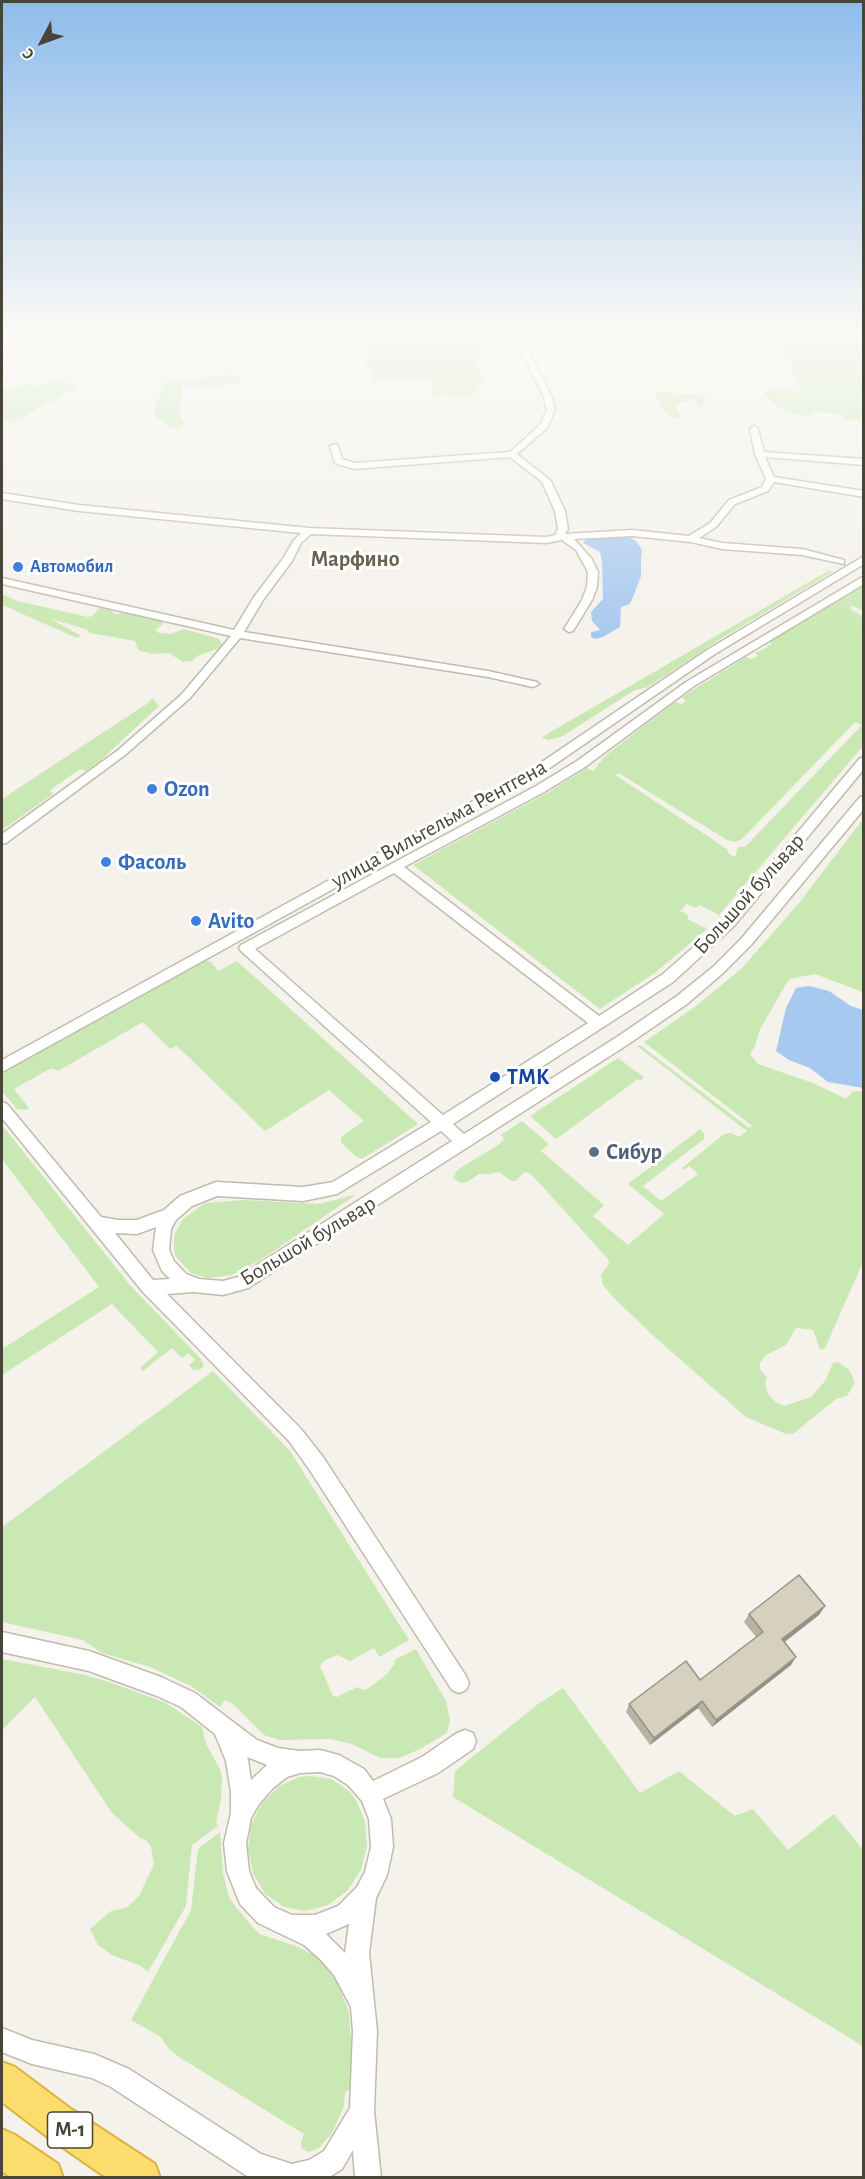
<!DOCTYPE html>
<html>
<head>
<meta charset="utf-8">
<style>
  body { margin:0 }
  #map { position:relative; width:865px; height:2179px; overflow:hidden; background:#f4f2ea; font-family:"Alegreya Sans",sans-serif }
  canvas { display:block }
  .frame { position:absolute; inset:0; border:3px solid #484438; pointer-events:none }
  .north { position:absolute; left:12px; top:12px; width:60px; height:60px; -webkit-text-stroke:4px #fff; paint-order:stroke; rotate:229deg; font-size:16px; font-weight:700; line-height:24px; text-align:center; color:#484438 }
  .north::after { content:''; display:block; margin:auto; width:21px; height:27px; background:#484438; clip-path:polygon(50% 0,100% 100%,50% 72%,0 100%) }
</style>
</head>
<body>
<div id="map">
<canvas width="865" height="2179"></canvas>
<div class="frame"></div>
<div class="north">С</div>
</div>
<script>
const context = document.querySelector('canvas').getContext('2d');
context.lineJoin = 'round';
function paint(path, color) { context.fillStyle = color; context.fill(path, 'evenodd'); }
const poly = rows => new Path2D(rows.map(r => 'M' + r).join(''));
function stroke(path, color, width, dash) { context.strokeStyle = color; context.lineWidth = width; context.lineCap = dash ? 'butt' : 'round'; context.setLineDash(dash || []); context.stroke(path); }
function label(font, color, halo, rows, align = 'center') {
  context.font = font + ' "Alegreya Sans",sans-serif'; context.lineWidth = 6; context.setLineDash([]); context.textBaseline = 'middle'; context.strokeStyle = halo; context.fillStyle = color; for (const [text, x, y, turn = 0] of rows) {
    context.save(); context.translate(x, y); context.rotate((+turn || 0) * Math.PI / 180); context.textAlign = isNaN(turn) ? turn : align; if (halo) context.strokeText(text, 0, 0); context.fillText(text, 0, 0); context.restore();
  }
}
const green = poly([
  [368,331,482,331,477,361,486,383,478,384,473,395,432,396,431,380,373,381,371,368,363,363],
  [756,331,863,331,863,421,846,420,841,414,814,412,808,416,796,414,775,405,762,391,802,391,780,341,761,336],
  [232,375,241,377,239,382,208,388,194,385,183,386,179,415,184,424,179,429,169,427,155,416,155,407,166,381],
  [57,381,71,383,75,387,75,389,60,394,57,399,29,413,25,418,14,421,2,420,2,389,12,390,28,384,36,386],
  [659,392,701,395,707,401,700,408,695,401,690,400,678,404,676,406,682,418,677,419,667,415,655,394],
  [828,571,834,571,720,639,648,687,635,690,561,737,548,740,542,737],
  [863,586,863,611,850,605,852,610,863,616,863,746,719,915,700,905,696,908,687,904,680,911,689,916,687,919,707,929,656,972,600,1009,413,865,547,793,587,768,593,771,605,756,675,702,682,704,686,701,682,697,746,657,751,659,758,656,755,653,768,647,767,645,772,645,769,642],
  [855,722,862,725,745,847,738,847,735,857,729,854,727,849,614,774,620,774,727,840,735,842,742,839],
  [2,594,18,601,88,617,92,616,102,606,106,607,116,614,128,612,163,620,163,624,155,630,159,633,171,634,184,629,219,639,222,644,220,648,197,656,192,661,183,662,169,653,152,654,138,650,135,641,90,633,86,629,51,619,81,636,77,638,2,605],
  [152,698,159,706,100,761,86,771,80,769,50,790,53,794,2,830,2,799,148,703],
  [863,819,863,992,815,974,789,979,760,1029,755,1046,750,1054,758,1064,813,1083,846,1099,853,1091,863,1091,863,1262,825,1348,820,1350,813,1330,796,1328,786,1345,766,1355,760,1363,760,1369,767,1378,765,1383,768,1394,777,1403,784,1406,811,1397,825,1381,833,1363,838,1362,849,1370,855,1382,847,1396,836,1399,793,1434,786,1434,746,1417,657,1339,614,1298,603,1285,601,1275,609,1264,608,1259,532,1175,528,1172,523,1173,516,1181,511,1181,499,1172,490,1174,479,1174,467,1182,461,1183,453,1178,457,1170,500,1144,504,1138,501,1135,522,1121,549,1144,541,1151,604,1205,593,1216,628,1245,664,1214,628,1184,700,1129,704,1134,704,1139,643,1186,661,1201,698,1174,689,1166,684,1170,682,1168,724,1134,731,1133,739,1137,747,1131,637,1046,640,1045,749,1128,752,1126,644,1042,695,1007,741,969,799,903],
  [206,960,211,962,218,971,237,961,418,1124,362,1159,355,1156,341,1142,341,1137,364,1121,329,1090,265,1131,177,1046,170,1049,143,1022,58,1071,51,1068,14,1089,29,1108,26,1110,17,1109,2,1091,2,1073],
  [618,1058,644,1077,641,1081,638,1079,556,1139,530,1116],
  [2,1125,130,1285,201,1359,204,1366,199,1370,193,1370,189,1365,195,1360,188,1353,182,1358,172,1348,143,1371,140,1368,158,1352,112,1304,2,1375,2,1349,99,1287,2,1159],
  [357,1194,259,1261,232,1275,207,1278,191,1273,176,1257,174,1250,174,1236,182,1220,205,1203,243,1200,320,1204],
  [213,1371,290,1451,409,1640,379,1657,374,1648,350,1661,338,1655,325,1660,320,1666,333,1696,337,1697,357,1687,363,1690,369,1688,387,1674,395,1663,394,1660,416,1649,446,1701,450,1720,447,1733,418,1750,399,1758,380,1758,352,1744,330,1739,280,1740,264,1735,233,1704,225,1700,220,1707,191,1686,150,1667,102,1653,83,1640,2,1622,2,1527],
  [2,1659,85,1675,112,1683,166,1703,202,1727,206,1744,220,1769,222,1777,221,1800,216,1822,218,1826,192,1845,186,1906,148,1972,141,1966,112,1955,98,1945,90,1929,111,1911,126,1908,139,1896,154,1864,151,1847,146,1840,140,1838,112,1813,35,1697,2,1730],
  [563,1688,640,1793,679,1771,735,1816,753,1809,788,1850,834,1814,863,1850,863,2046,453,1797,455,1771,538,1704],
  [310,1776,331,1779,349,1791,356,1800,365,1821,367,1846,361,1870,347,1891,328,1905,306,1911,284,1907,265,1894,253,1873,248,1849,251,1825,262,1803,279,1786,299,1777],
  [220,1832,223,1873,229,1897,239,1911,259,1934,296,1946,316,1956,333,1972,349,2012,353,2067,351,2089,345,2092,344,2106,332,2133,319,2148,309,2152,302,2149,301,2143,304,2134,179,2057,169,2049,161,2037,131,2020,191,1910,198,1849]
]);
const water = poly([
  [598,537,629,537,636,541,642,550,641,560,641,576,633,597,630,604,621,607,620,627,603,637,596,639,591,637,591,632,600,630,592,621,591,612,603,599,602,563,600,552,583,543,587,539],
  [809,986,829,991,851,1006,863,1010,863,1088,828,1082,810,1068,789,1060,776,1051,786,1008,796,988]
]);
const minor = poly([
  [515,331,523,331,526,345,551,395,555,410,547,428,517,454,551,481,565,511,568,529,565,534,632,530,689,536,710,523,729,500,762,487,766,479,755,454,750,429,754,426,758,429,764,452,864,459,864,465,765,457,774,477,864,491,864,497,774,482,768,491,735,504,716,527,699,538,722,543,802,549,844,560,844,564,802,555,722,549,691,542,632,536,574,539,591,558,598,572,597,587,592,600,573,631,569,632,564,629,582,600,587,587,588,572,576,550,562,540,546,543,311,534,301,543,292,561,263,600,244,632,488,671,537,682,539,684,533,687,488,677,240,638,190,698,125,755,6,843,2,844,2,834,117,751,182,694,231,636,2,584,2,578,234,630,254,597,282,560,294,540,301,533,79,511,2,499,2,493,79,505,309,528,546,537,555,535,558,529,555,511,542,482,510,457,353,469,335,463,330,446,337,444,342,459,354,463,510,452,540,425,547,410,543,395,518,345,515,331],
  [864,556,864,564,715,654,541,774,2,1072,2,1060,533,768,707,650,864,556],
  [864,576,864,584,694,686,585,767,544,792,404,867,599,1016,663,974,724,920,860,758,864,758,864,769,734,926,673,982,453,1124,464,1134,617,1037,677,996,713,967,741,939,860,797,864,796,864,809,751,945,723,973,687,1004,627,1045,248,1288,223,1295,194,1292,167,1294,301,1429,323,1457,466,1676,469,1683,466,1690,459,1693,452,1690,309,1469,289,1441,143,1292,2,1118,2,1102,7,1104,101,1217,118,1220,137,1220,164,1210,180,1196,216,1182,303,1187,333,1182,431,1122,241,951,239,948,241,945,536,786,577,761,686,682,864,576],
  [394,873,588,1023,443,1115,255,949,394,873],
  [441,1131,452,1141,238,1277,223,1281,199,1279,186,1274,174,1261,169,1250,171,1229,176,1220,192,1206,217,1196,303,1201,337,1194,441,1131],
  [156,1227,153,1250,162,1271,170,1279,153,1280,115,1233,137,1234,156,1227],
  [2,1632,89,1651,161,1677,195,1693,257,1740,278,1748,300,1751,320,1750,339,1755,364,1769,373,1781,422,1757,457,1733,465,1730,473,1733,476,1741,473,1749,438,1773,383,1799,391,1819,393,1847,387,1875,376,1898,369,1953,377,2031,374,2111,381,2178,355,2178,353,2150,342,2169,328,2178,250,2178,111,2087,92,2078,32,2064,2,2052,2,2028,32,2040,94,2054,129,2069,261,2154,292,2164,309,2160,324,2151,350,2108,353,2031,351,2007,334,1975,320,1959,304,1945,258,1923,240,1904,227,1871,224,1843,231,1813,231,1792,226,1761,215,1734,181,1707,157,1696,89,1671,2,1652,2,1632],
  [247,1757,267,1765,251,1780,248,1760,247,1757],
  [320,1772,334,1776,348,1785,362,1801,369,1819,371,1847,365,1872,357,1887,338,1906,315,1915,292,1915,274,1907,256,1888,249,1871,246,1843,251,1818,259,1804,273,1788,287,1777,300,1773,320,1772],
  [349,1924,345,1953,326,1934,349,1924]
]);
const highway = poly([
  [2,2062,15,2067,71,2109,155,2164,160,2178,107,2178,45,2135,2,2102,2,2062],
  [2,2129,15,2135,58,2164,63,2178,11,2178,2,2171,2,2129]
]);
const wall = poly([
  [825,1606,819,1615,784,1642,791,1665,712,1727,698,1708,650,1745,626,1712,629,1704,700,1680,756,1637,744,1622,749,1614]
]);
const shadedWall = poly([
  [825,1606,819,1615,777,1648,782,1639],
  [796,1657,791,1665,712,1727,716,1720],
  [702,1701,698,1708,650,1745,654,1738]
]);
const building = poly([
  [799,1575,825,1606,782,1639,796,1657,716,1720,702,1701,654,1738,629,1704,686,1661,700,1680,763,1632,749,1614,799,1575]
]);
const markers = [
  [18,567,6,"#3f7fe0"],
  [152,789,6,"#3f7fe0"],
  [106,862,6,"#3f7fe0"],
  [196,921,6,"#3f7fe0"],
  [495,1077,6,"#1a4fb4"],
  [594,1152,6,"#5c6f8a"]
];
const farShopnames = [
  ["Автомобил",30,567]
];
const shields = [
  [70,2130,45]
];
const shieldNames = [
  ["М-1",70,2130]
];
const farQuarternames = [
  ["Марфино",355,559]
];
const shopNames = [
  ["Ozon",164,789],
  ["Фасоль",118,862],
  ["Avito",208,921]
];
const streetNames = [
  ["улица Вильгельма Рентгена",439,824,-29],
  ["Большой бульвар",749,894,-48],
  ["Большой бульвар",308,1241,-31]
];
const transitNames = [
  ["ТМК",507,1077]
];
const serviceNames = [
  ["Сибур",606,1152]
];
paint(green, '#cae8b3');
paint(water, '#a8c9ef');
stroke(minor, '#c0bbac', 3);
stroke(highway, '#dbb43d', 4);
paint(minor, '#fff');
paint(highway, '#fbdd6e');
paint(wall, '#b8b3a4');
paint(shadedWall, '#969286');
paint(building, '#d6d0bf');
stroke(building, '#969286', 1.5);
const sky = context.createLinearGradient(0, 0, 0, 636);
sky.addColorStop(0, '#8ebceb');
sky.addColorStop(0.52, '#faf9f6');
sky.addColorStop(1, '#faf9f600');
context.fillStyle = sky;
context.fillRect(0, 0, 865, 636);
for (const [x, y, r, color] of markers) { const dot = new Path2D(); dot.arc(x, y, r, 0, 2 * Math.PI); context.fillStyle = color; context.fill(dot); stroke(dot, '#fff', 2); }
label('bold 18px', '#366cbe', '#fff', farShopnames, 'left');
for (const [x, y, w] of shields) { const box = new Path2D(); box.roundRect(x - w / 2, y - 18, w, 36, 4.5); context.fillStyle = '#fff'; context.fill(box); stroke(box, '#484438', 1.5); }
label('bold 21px', '#484438', null, shieldNames);
label('bold 22px', '#6b634f', '#fff', farQuarternames);
label('bold 22px', '#366cbe', '#fff', shopNames, 'left');
label('22px', '#484438', '#fff', streetNames);
label('bold 22px', '#164399', '#fff', transitNames, 'left');
label('bold 22px', '#4e5e75', '#fff', serviceNames, 'left');
</script>
</body>
</html>
